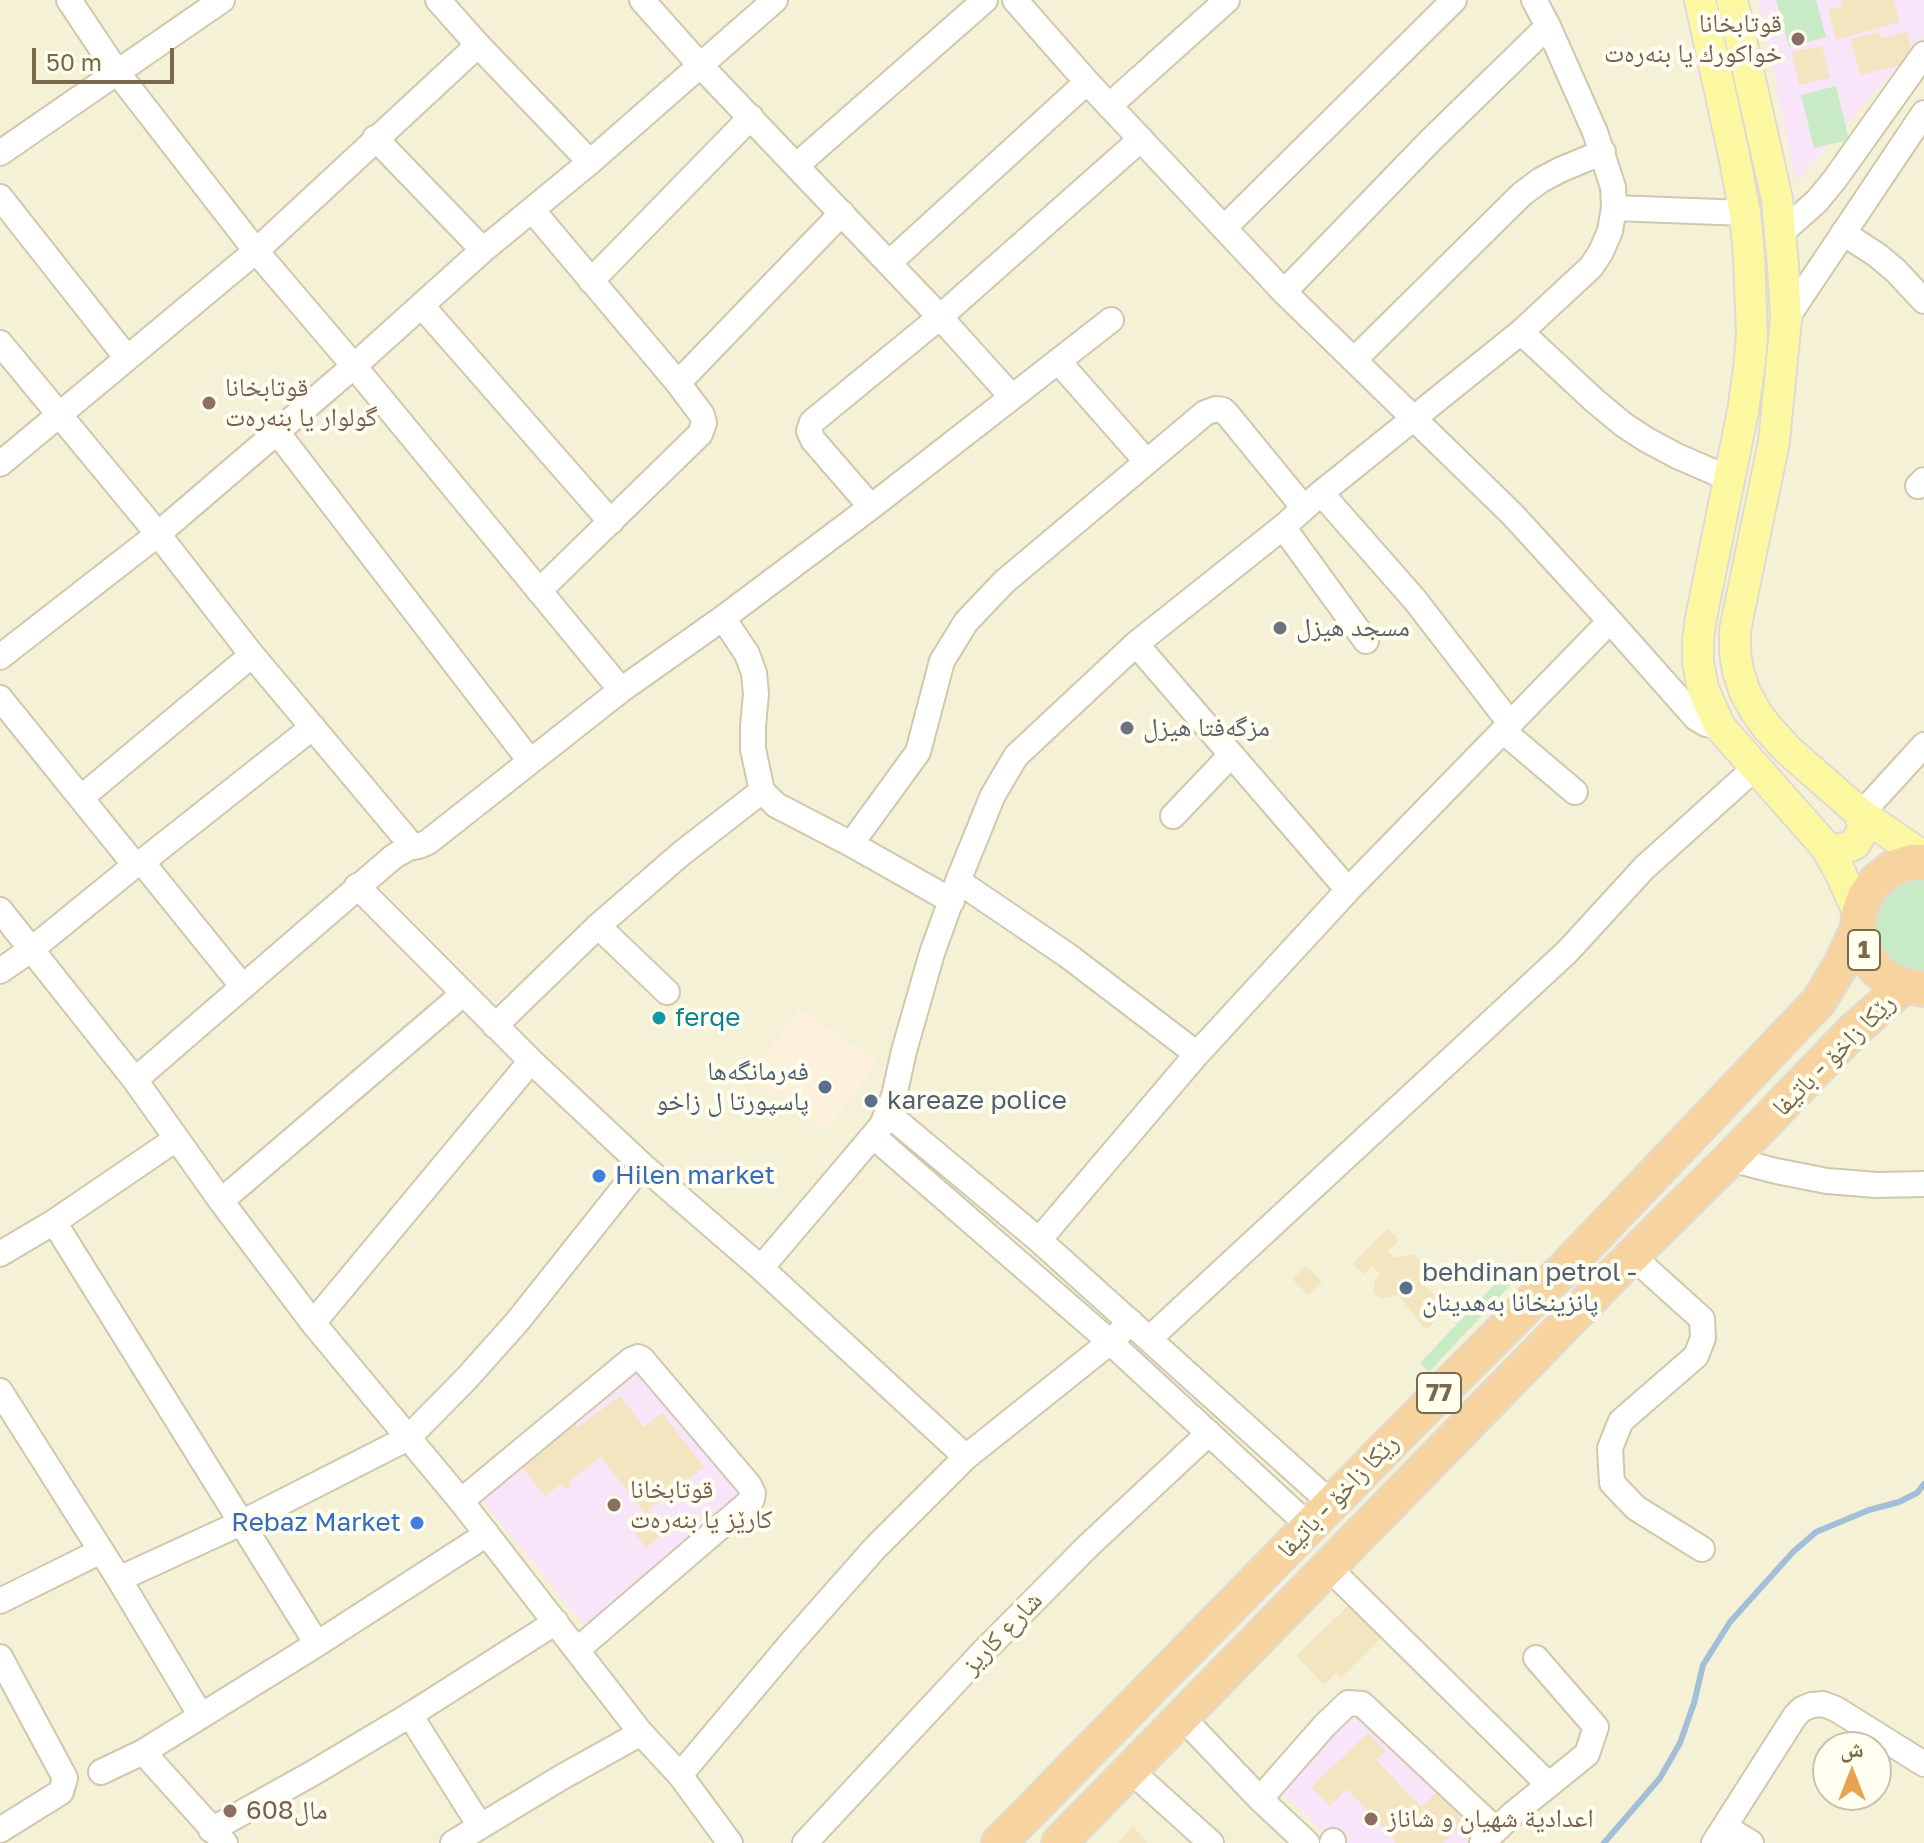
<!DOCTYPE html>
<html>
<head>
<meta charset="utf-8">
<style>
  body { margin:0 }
  #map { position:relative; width:1924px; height:1843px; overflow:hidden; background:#fdfce8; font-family:"Golos Text","Noto Naskh Arabic",sans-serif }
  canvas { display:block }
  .north { position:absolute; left:1812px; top:1731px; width:80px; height:80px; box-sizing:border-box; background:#fffeef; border:2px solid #c9c3ad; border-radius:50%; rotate:0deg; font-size:22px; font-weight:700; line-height:32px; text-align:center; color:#786a4b }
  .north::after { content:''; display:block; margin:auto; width:28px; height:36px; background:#e7a34d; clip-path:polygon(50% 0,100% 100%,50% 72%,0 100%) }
  .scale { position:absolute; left:32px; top:48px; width:142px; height:36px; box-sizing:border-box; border:4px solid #786a4b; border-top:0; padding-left:10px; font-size:24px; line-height:28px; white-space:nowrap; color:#786a4b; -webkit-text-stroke:6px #fffeef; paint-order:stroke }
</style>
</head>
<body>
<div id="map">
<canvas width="1924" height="1843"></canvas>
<div class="north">ش</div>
<div class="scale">50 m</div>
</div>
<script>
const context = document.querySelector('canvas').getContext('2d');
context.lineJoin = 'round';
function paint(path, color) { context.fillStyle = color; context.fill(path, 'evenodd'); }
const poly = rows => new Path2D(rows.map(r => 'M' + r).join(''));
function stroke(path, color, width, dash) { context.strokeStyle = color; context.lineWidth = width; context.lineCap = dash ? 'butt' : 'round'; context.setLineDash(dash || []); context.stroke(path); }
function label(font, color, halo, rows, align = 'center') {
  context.font = font + ' "Golos Text","Noto Naskh Arabic",sans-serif'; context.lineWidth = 8; context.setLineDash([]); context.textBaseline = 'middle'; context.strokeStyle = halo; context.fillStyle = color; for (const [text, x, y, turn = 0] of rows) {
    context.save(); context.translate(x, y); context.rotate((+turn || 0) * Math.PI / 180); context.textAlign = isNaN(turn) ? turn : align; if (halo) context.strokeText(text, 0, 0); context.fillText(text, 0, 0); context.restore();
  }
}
const residential = poly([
  [0,0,1924,0,1924,1843,0,1843],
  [1828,1747,1876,1747,1876,1795,1828,1795]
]);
const commercial = poly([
  [799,1009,878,1062,826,1132,750,1078]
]);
const education = poly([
  [1758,0,1924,0,1924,36,1796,182],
  [641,1371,744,1497,585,1626,482,1500],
  [1358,1708,1481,1829,1467,1843,1335,1843,1279,1788]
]);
const green = poly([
  [1776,0,1816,0,1826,37,1789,47],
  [1836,86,1849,140,1814,148,1801,95],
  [1920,880,1924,880,1924,974,1904,970,1891,961,1881,949,1877,934,1877,918,1882,904,1892,892,1905,883],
  [1508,1270,1517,1278,1429,1372,1420,1363]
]);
const stream = poly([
  [1604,1843,1660,1778,1680,1743,1694,1703,1703,1665,1730,1622,1793,1552,1816,1532,1869,1510,1899,1502,1917,1493,1924,1484]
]);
const building = poly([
  [1841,0,1894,0,1900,22,1836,40,1828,10,1843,6],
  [1878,32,1883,38,1907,32,1914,62,1860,75,1851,39],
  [1822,46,1830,78,1799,85,1792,52],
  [1387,1229,1399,1240,1388,1251,1396,1258,1413,1254,1423,1264,1417,1278,1448,1309,1426,1330,1398,1295,1381,1298,1373,1293,1375,1279,1380,1274,1372,1266,1364,1274,1353,1264],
  [1306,1266,1322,1281,1308,1295,1292,1279],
  [620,1396,644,1427,662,1413,704,1467,648,1510,666,1533,646,1548,633,1531,649,1519,601,1457,568,1482,571,1486,566,1490,561,1484,545,1496,519,1463,573,1421,578,1427],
  [1350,1604,1382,1637,1341,1678,1336,1673,1324,1685,1296,1656],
  [1368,1733,1386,1751,1376,1760,1421,1807,1437,1792,1465,1822,1442,1843,1394,1843,1396,1841,1347,1789,1330,1806,1311,1787],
  [1133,1826,1148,1843,1118,1843]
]);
const minor = poly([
  [69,0,117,72,256,251,354,366,621,690],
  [438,0,478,45,590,162],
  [642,0,700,65,940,317,1012,397],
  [1015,0,1087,82,1284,292,1512,514,1610,621,1696,718,1706,724,1720,727],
  [1109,106,1227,0],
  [375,138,483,250],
  [0,153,222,0],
  [797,165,985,0],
  [0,197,127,358],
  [1614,208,1745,213],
  [533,211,678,383,702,415,704,423,700,434,539,591],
  [1224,228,1454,0],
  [1843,233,1877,255,1896,271,1924,301],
  [1780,234,1817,201,1835,179,1924,54],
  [889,263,1087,82],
  [591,281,751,117],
  [1284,292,1431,140,1548,26],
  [422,306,611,522],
  [1786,319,1924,113],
  [1521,332,1595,401,1624,425,1647,440,1677,456,1730,479],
  [0,343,158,534,252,655,413,847],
  [1354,360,1522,194,1541,180,1560,170,1603,152],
  [1058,361,1147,462],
  [678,383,842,213],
  [277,432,530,761],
  [0,464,256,251,478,45],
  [1918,486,1924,480],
  [1321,493,1415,600,1510,723],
  [871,507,813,440,809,431,812,422,940,317,1141,139],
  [1283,527,1366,641],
  [723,618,747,654,754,673,756,694,753,726,753,749,762,791,776,805,851,844,952,901],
  [1136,644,1348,890],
  [0,657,158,534,354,366,483,250,590,162,775,0],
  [0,698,135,865],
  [1503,731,1575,792],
  [82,797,252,655],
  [1861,814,1924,745],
  [1173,816,1231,755],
  [851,844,918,752,942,661,966,622,1004,582,1205,413,1216,409,1223,410,1228,415,1304,508],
  [142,862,243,987],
  [958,881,1067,955,1197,1054],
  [357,886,531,1061,642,1165,761,1268,966,1457],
  [0,910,135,1080,221,1201,313,1323,461,1501,641,1733,680,1775,730,1843],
  [598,926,667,992],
  [0,971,32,949,135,865,142,862,313,727],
  [495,1026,598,926,682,853,762,791],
  [135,1080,393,857,408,848,419,846,428,842,621,690,723,618,871,507,1111,320],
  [887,1113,1039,1240,1332,1504],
  [873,1136,1110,1342,1309,1526],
  [1730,1159,1776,1171,1827,1181,1877,1185,1924,1184],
  [221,1201,463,994],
  [54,1222,317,1644],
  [1039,1240,1197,1054,1348,890,1610,621],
  [0,1254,54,1222,176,1139],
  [1632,1256,1702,1319,1703,1338,1696,1356,1621,1421,1610,1448,1612,1483,1636,1508,1702,1549],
  [761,1268,873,1136,882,1125,887,1113,894,1096,904,1051,932,953,958,881,993,795,1016,756,1136,644,1283,527,1321,493,1521,332,1591,267,1601,252,1610,231,1614,208,1613,187,1595,132,1548,26,1534,0],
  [313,1323,531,1061],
  [1149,1339,1567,952,1644,868,1755,768],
  [0,1391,119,1579,201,1716],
  [461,1501,631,1360,638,1357,642,1359,749,1485,753,1493,752,1499,748,1503,577,1650],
  [1328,1567,1549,1785],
  [119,1579,241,1523,408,1438,466,1379,517,1322,642,1165],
  [0,1601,101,1551],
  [0,1657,65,1778,61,1792,0,1830],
  [410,1715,480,1826],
  [1183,1718,1260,1799,1307,1843],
  [143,1752,225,1843],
  [1130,1770,1211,1843],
  [101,1772,143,1752,317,1644,487,1534],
  [680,1775,792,1642,875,1548,966,1457,1110,1342,1131,1322],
  [1260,1799,1325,1725,1348,1703,1362,1704,1496,1830],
  [1725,1827,1751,1843],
  [211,1830,313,1773,410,1715,556,1622],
  [453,1843,562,1777,641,1733],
  [805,1843,983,1652,1088,1546,1209,1433],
  [1332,1843,1333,1841],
  [1482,1843,1514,1813,1587,1754,1596,1727,1536,1658],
  [1714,1843,1795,1716,1802,1709,1812,1705,1823,1704,1836,1709,1924,1764]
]);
const major = poly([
  [1700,0,1734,155,1745,213,1749,256,1752,336,1749,369,1743,411,1701,618,1698,639,1698,662,1703,689,1720,727,1825,846,1839,870,1859,914],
  [1732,0,1777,199,1783,265,1786,319,1774,442,1735,630,1735,652,1738,671,1745,692,1756,712,1767,727,1788,750,1861,814,1924,857],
  [1825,846,1833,849,1841,850,1855,844,1863,830,1861,814]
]);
const highway = poly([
  [1924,989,1904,986,1889,980,1877,970,1867,958,1861,943,1858,928,1859,914,1865,896,1877,880,1893,868,1912,862,1924,862],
  [999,1843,1428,1405,1564,1269,1819,1001,1841,965,1858,928],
  [1059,1843,1632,1256,1730,1159,1854,1030,1904,986]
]);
const markers = [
  [1798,39,8,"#8d6e63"],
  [209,403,8,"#8d6e63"],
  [1280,628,8,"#6b7280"],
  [1127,728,8,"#6b7280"],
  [659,1018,8,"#0f9aa8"],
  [825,1087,8,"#5c6f8a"],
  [871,1101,8,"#5c6f8a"],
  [599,1176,8,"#3f7fe0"],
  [1406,1288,8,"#5c6f8a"],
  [614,1505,8,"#8d6e63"],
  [417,1523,8,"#3f7fe0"],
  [230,1811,8,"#8d6e63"],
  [1371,1819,8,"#8d6e63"]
];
const shields = [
  [1864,950,32],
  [1439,1393,44]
];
const shieldNames = [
  ["1",1864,950],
  ["77",1439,1393]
];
const educationNames = [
  ["قوتابخانا",1782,24,"right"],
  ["خواکورك یا بنەرەت",1782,54,"right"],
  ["قوتابخانا",225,388],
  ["گولوار یا بنەرەت",225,418],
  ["قوتابخانا",630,1490],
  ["کارێز یا بنەرەت",630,1520],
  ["مال608",246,1811],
  ["اعدادية شهيان و شاناز",1387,1819]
];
const worshipNames = [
  ["مسجد هيزل",1296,628],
  ["مزگەفتا هیزل",1143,728]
];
const cultureNames = [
  ["ferqe",675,1018]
];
const streetNames = [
  ["رێکا زاخۆ - باتیفا",1834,1055,-45],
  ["رێکا زاخۆ - باتیفا",1338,1496,-46],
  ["شارع كاريز",1002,1633,-46]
];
const serviceNames = [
  ["فەرمانگەها",809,1072,"right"],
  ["پاسپورتا ل زاخو",809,1102,"right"],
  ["kareaze police",887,1101],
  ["behdinan petrol -",1422,1273],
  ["پانزینخانا بەهدینان",1422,1303]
];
const shopNames = [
  ["Hilen market",615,1176],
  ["Rebaz Market",401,1523,"right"]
];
paint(residential, '#f5f1d6');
paint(commercial, '#fdf1dc');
paint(education, '#f9e5f9');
paint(green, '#c8ebc6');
stroke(stream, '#a2bed9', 6);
paint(building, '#f3e5bf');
stroke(minor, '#cfc8ad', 28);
stroke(major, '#dfdbd4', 34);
stroke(highway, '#dfdbd4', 38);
stroke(minor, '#fff', 24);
stroke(major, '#fbf8a1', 30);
stroke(highway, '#f7d49f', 34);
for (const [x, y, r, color] of markers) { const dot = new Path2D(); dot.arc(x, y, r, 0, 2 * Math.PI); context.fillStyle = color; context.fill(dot); stroke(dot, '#fffeef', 3); }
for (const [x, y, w] of shields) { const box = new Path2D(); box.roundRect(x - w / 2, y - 20, w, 40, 6); context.fillStyle = '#fffeef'; context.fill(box); stroke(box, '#786a4b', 2); }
label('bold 24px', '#786a4b', null, shieldNames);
label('26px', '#785e54', '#fffeef', educationNames, 'left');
label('26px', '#5b616d', '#fffeef', worshipNames, 'left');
label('26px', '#0d838f', '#fffeef', cultureNames, 'left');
label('26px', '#786a4b', '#fffeef', streetNames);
label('26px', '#4e5e75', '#fffeef', serviceNames, 'left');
label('26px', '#366cbe', '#fffeef', shopNames, 'left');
</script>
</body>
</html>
